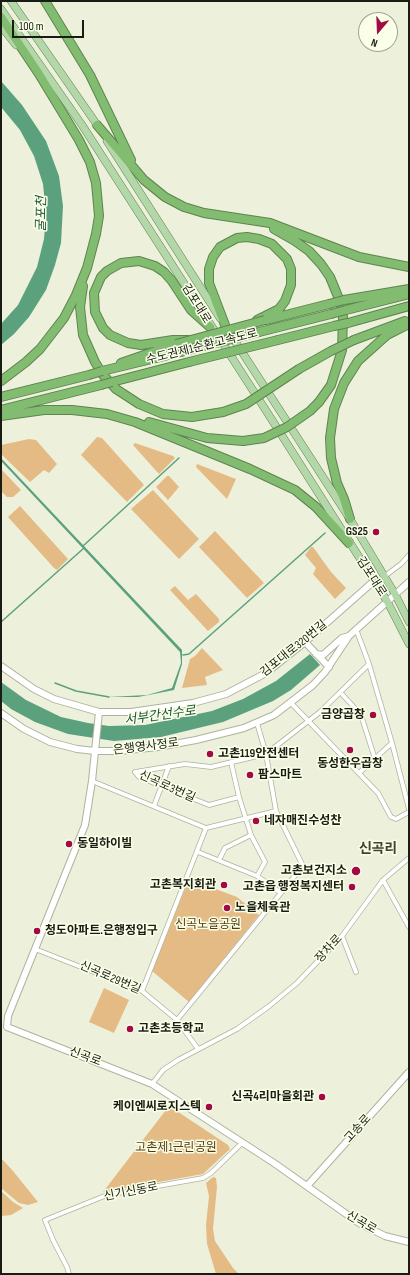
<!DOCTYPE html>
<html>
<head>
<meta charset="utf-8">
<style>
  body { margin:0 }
  #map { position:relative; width:410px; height:1275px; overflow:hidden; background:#edf1db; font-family:"Sofia Sans Condensed",sans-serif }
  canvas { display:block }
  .frame { position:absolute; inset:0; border:2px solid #1a1c14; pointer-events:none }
  .north { position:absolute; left:358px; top:12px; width:40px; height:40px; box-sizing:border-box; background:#faffe8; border:1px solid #a0a493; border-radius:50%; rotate:199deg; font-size:11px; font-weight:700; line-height:16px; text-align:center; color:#1a1c14 }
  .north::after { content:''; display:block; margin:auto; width:14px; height:18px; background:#a30a43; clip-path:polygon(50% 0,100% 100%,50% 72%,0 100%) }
  .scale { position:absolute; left:12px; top:20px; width:72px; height:18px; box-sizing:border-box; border:2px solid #1a1c14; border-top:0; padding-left:5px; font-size:12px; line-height:14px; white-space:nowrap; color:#1a1c14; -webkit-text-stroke:3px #faffe8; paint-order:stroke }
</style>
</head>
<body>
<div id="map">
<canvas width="410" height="1275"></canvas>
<div class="frame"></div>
<div class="north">N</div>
<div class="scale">100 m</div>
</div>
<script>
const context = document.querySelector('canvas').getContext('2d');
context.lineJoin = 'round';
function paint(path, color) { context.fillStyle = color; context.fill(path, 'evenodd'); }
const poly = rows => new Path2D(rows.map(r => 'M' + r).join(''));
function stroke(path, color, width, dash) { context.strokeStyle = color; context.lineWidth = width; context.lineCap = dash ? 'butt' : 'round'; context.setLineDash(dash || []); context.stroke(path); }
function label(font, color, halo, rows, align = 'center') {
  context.font = font + ' "Sofia Sans Condensed","Noto Sans KR",sans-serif'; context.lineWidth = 3; context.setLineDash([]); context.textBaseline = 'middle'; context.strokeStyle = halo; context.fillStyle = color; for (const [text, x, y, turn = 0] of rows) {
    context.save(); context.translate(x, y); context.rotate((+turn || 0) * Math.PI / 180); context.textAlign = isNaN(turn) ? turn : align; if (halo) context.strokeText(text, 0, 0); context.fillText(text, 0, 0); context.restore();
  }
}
const green = poly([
  [97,437,102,438,144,485,127,502,81,455],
  [29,439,36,440,57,464,49,473,44,470,30,482,1,454,1,445],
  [135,443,173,456,175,458,159,474,133,445],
  [197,464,236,479,227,499,196,467],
  [1,469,21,490,13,497,7,497,1,491],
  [167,476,169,476,179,487,168,500,156,487],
  [153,490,199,539,179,559,131,509],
  [20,506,68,559,57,570,54,568,8,517],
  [215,531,264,583,247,598,199,547],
  [311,547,313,547,331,572,346,588,335,599,313,574,316,568,305,555],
  [175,586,188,600,196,594,219,619,219,622,208,631,170,590],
  [202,648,223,670,205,677,207,685,182,688,190,659,195,656],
  [189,879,237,897,259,915,189,1002,152,971],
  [104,988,129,1000,114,1033,89,1022],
  [169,1106,228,1145,230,1149,203,1174,103,1192],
  [1,1158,13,1171,38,1202,28,1205,19,1203,1,1188],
  [213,1177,216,1178,217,1187,213,1229,215,1241,233,1268,239,1274,216,1274,207,1244,206,1225,209,1196,206,1183],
  [1,1191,13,1202,23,1208,11,1215,1,1216]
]);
const water = poly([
  [1,81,22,105,46,141,59,176,63,206,61,243,55,265,46,290,29,317,14,334,1,345,1,324,18,305,37,267,44,239,46,214,43,184,34,156,20,130,1,107],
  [1,458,182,650,182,664,174,690,138,697,108,697,147,695,172,688,181,663,180,652,1,461],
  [310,654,320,665,291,690,273,701,223,722,161,737,114,741,68,734,35,722,11,709,1,701,1,682,26,700,61,717,88,723,109,726,145,725,212,711,243,699,276,681]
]);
const stream = poly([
  [83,546,179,458],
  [1,622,84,548],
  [183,655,189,654,325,533],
  [55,683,76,691,109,697]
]);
const street = poly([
  [385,576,401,564,409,555],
  [356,629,369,664,392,743,409,809],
  [341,693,361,715,375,759],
  [291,703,378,793,391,817,396,819,409,812],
  [231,762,239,797],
  [359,773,392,743],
  [92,781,206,828,276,811],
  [154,806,169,766],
  [198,852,257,876,281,893],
  [219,860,225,848,251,835],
  [257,876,265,862,251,835,239,797,209,805,139,777,135,772,185,764,211,767,266,754,320,712,369,664],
  [383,880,409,927],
  [342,936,356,972],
  [35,949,142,991,177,1020,198,1049],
  [142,991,206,828],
  [177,1020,303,866,276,811,266,754,257,723],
  [152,1084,163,1070,178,1060,237,1029,268,1007,297,983,342,936,383,880,409,858],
  [69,1274,67,1267,53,1240,45,1220,107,1195,203,1178,211,1173,242,1143]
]);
const secondary = poly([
  [305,642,329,667],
  [316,654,323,655,342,638,349,636],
  [1,666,34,689,54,699,99,712,131,712,193,703,226,694,266,673,305,642,374,581],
  [99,712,92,781,85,825,8,1016,7,1027,152,1084,274,1163,359,1223,385,1236,409,1242],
  [1,713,24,729,50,742,77,749,95,751,119,751,158,747,196,740,244,728,274,715,313,685,325,672,349,636,409,582],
  [307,1186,409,1072]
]);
const primary = poly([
  [11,1,100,129],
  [1,9,82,125,265,409,387,601,409,644],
  [1,26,16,45],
  [107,141,220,318],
  [231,335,350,519,395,594,409,622]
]);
const highway = poly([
  [45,1,90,75,131,160],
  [1,17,39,74,79,140,90,162,96,183,99,216,96,234,87,268,76,295,64,318,40,349,26,362,1,381],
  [97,125,144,180,165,197,184,207,204,213,270,223,359,257,409,267],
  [274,229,295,241,309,251,321,264,330,277,341,304,343,317,342,350,331,385,319,402],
  [83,286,80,307,83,335,95,362,103,375,116,389,139,404,163,414,192,417,223,412],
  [344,300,409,289],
  [346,310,409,294],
  [266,320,329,304],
  [348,323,409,306],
  [225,325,209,283,209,269,213,257,220,247,237,238,247,237,259,239,272,244,287,259,291,269,291,285,285,301,279,309,257,320],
  [271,329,331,314],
  [188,340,173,340,141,345,128,343,110,335,103,328,95,312,94,293,101,277,107,271,121,263,139,261,155,266,164,272,172,281,191,310,210,327],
  [278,340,334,326],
  [354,340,405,321],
  [121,363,176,344],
  [299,369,331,351],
  [102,371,181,352],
  [112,382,189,362],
  [1,397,89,375],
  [1,410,101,385],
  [1,416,44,410,72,410,107,414,135,422,250,469,295,490,316,507,349,543],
  [149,422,207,438,243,441],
  [350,519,344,499,337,483,331,458,330,438,334,409,344,383,358,361,387,335,409,324]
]);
const highwayBridge = poly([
  [329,304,344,300],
  [331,314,346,310],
  [334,326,348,323],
  [176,344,265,320],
  [331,351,354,340],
  [181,352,271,329],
  [189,362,278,340],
  [89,375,102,371],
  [101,385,112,382],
  [223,412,246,404,299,369],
  [243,441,264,438,287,427,310,411,319,402]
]);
const markers = [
  [376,532,4,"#a30a43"],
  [373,715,4,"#a30a43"],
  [350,750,4,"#a30a43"],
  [210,754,4,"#a30a43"],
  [250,775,4,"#a30a43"],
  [256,821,4,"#a30a43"],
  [69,844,4,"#a30a43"],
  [356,871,5,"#a30a43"],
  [224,885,4,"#a30a43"],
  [352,887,4,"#a30a43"],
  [227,908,4,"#a30a43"],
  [37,931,4,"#a30a43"],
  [130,1029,4,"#a30a43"],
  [322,1097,4,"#a30a43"],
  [209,1107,4,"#a30a43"]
];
const streetNames = [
  ["김포대로",196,304,58],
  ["수도권제1순환고속도로",202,347,-14],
  ["김포대로",371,577,57],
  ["김포대로320번길",294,649,-39],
  ["은행영사정로",146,747,-7],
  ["신곡로3번길",167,787,24],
  ["장차로",329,949,-47],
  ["신곡로29번길",110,978,23],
  ["신곡로",85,1057,20],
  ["고송로",358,1129,-48],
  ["신기신동로",131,1192,-11],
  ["신곡로",361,1223,30]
];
const poiNames = [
  ["GS25",368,532],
  ["금양곱창",365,715],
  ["고촌119안전센터",218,754,"left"],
  ["동성한우곱창",350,764,"center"],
  ["팜스마트",258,775,"left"],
  ["네자매진수성찬",264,821,"left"],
  ["동일하이빌",77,844,"left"],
  ["고촌보건지소",347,871],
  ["고촌복지회관",216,885],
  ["고촌읍 행정복지센터",344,887],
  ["노을체육관",235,908,"left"],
  ["청도아파트.은행정입구",45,931,"left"],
  ["고촌초등학교",138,1029,"left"],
  ["신곡4리마을회관",314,1097],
  ["케이엔씨로지스텍",201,1107]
];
const parkNames = [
  ["신곡노을공원",208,925],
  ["고촌제1근린공원",176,1148]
];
const waterNames = [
  ["굴포천",42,214,-89],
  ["서부간선수로",160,716,-8]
];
const quarterNames = [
  ["신곡리",378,849]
];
paint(green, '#e4bb85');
paint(water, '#5ca17d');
stroke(stream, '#5ca17d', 1.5);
stroke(street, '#aeb39d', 5.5);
stroke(secondary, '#aeb39d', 8);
stroke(primary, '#5e8450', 8);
stroke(highway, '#5e8450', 10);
stroke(street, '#fff', 4);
stroke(secondary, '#fff', 6);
stroke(primary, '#b4d7a9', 7);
stroke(highway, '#82bc70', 8);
stroke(highwayBridge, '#5e8450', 10, []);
stroke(highwayBridge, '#82bc70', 8);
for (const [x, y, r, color] of markers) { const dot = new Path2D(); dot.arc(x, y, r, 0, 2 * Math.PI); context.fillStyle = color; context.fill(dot); stroke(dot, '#faffe8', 1.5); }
label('12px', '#1a1c14', '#faffe8', streetNames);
label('bold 12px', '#1a1c14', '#faffe8', poiNames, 'right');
label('12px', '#583b0d', '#faffe8', parkNames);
label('italic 13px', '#1c5239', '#faffe8', waterNames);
label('bold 14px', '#3f4331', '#faffe8', quarterNames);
</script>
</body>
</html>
